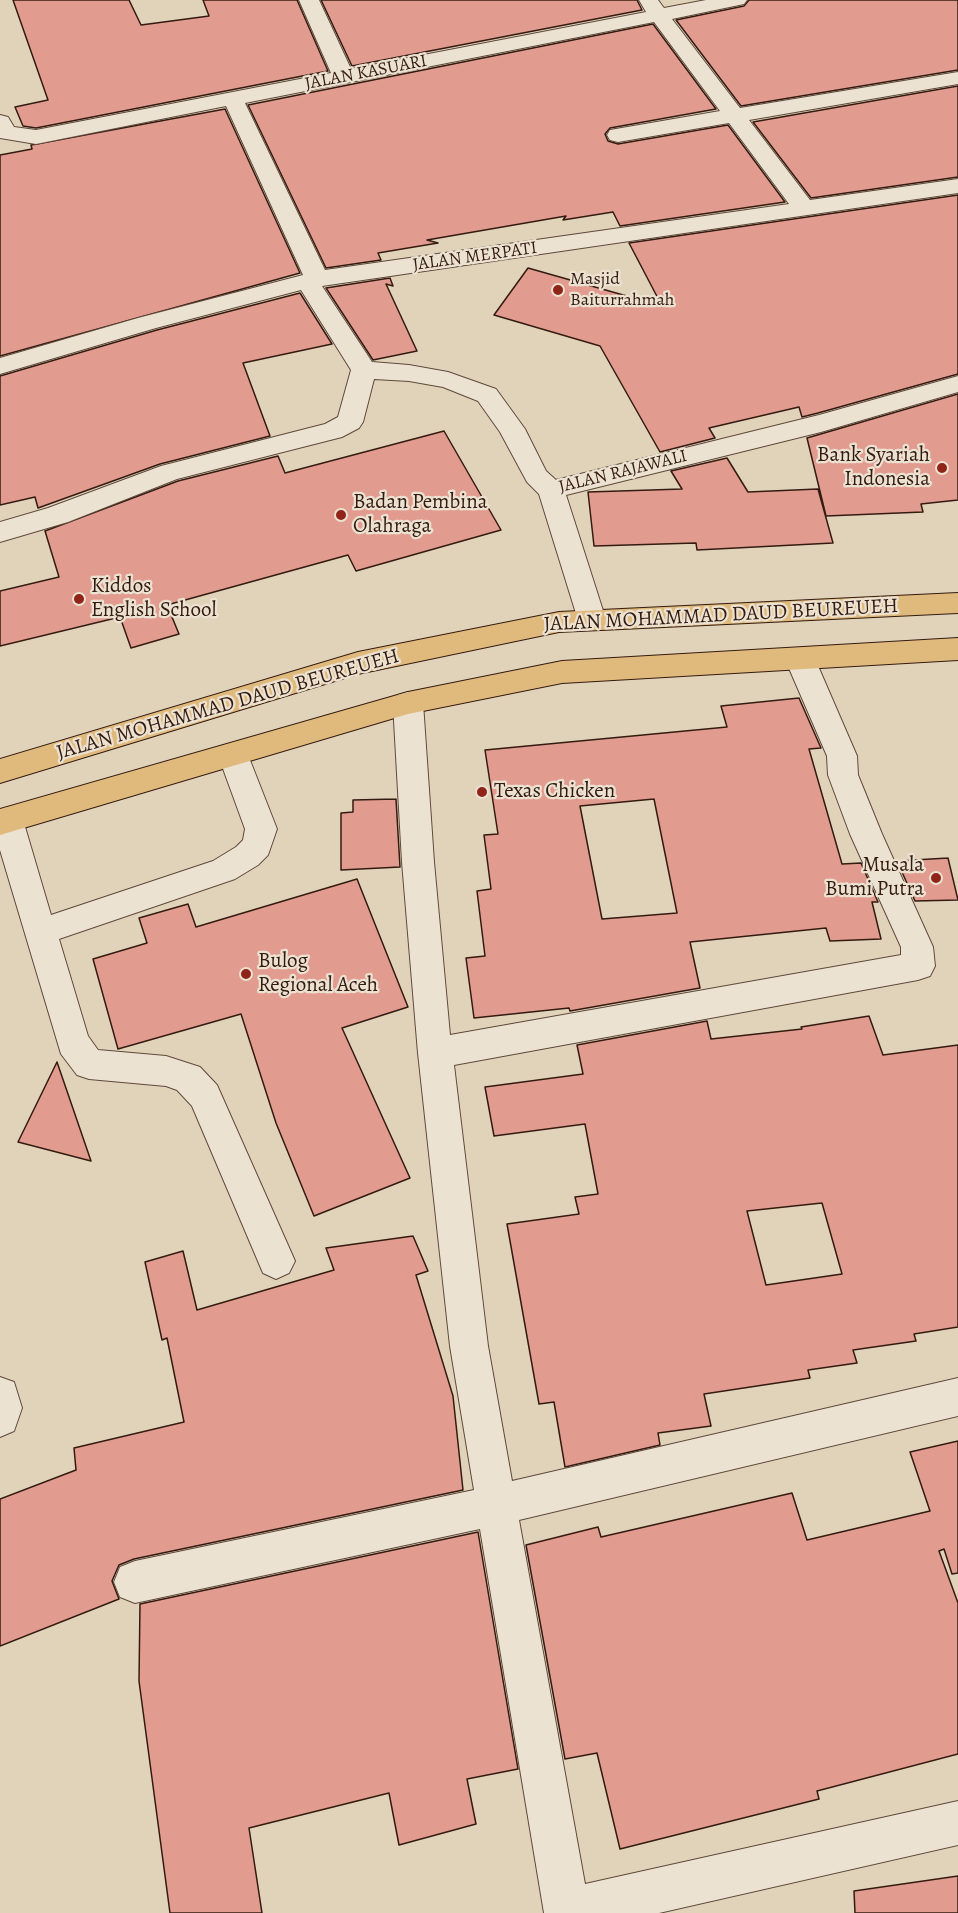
<!DOCTYPE html>
<html>
<head>
<meta charset="utf-8">
<style>
  body { margin:0 }
  canvas { display:block; background:#e1d3b9 }
</style>
</head>
<body>
<canvas width="958" height="1913"></canvas>
<script>
const context = document.querySelector('canvas').getContext('2d');
context.lineJoin = 'round';
function paint(path, color) { context.fillStyle = color; context.fill(path, 'evenodd'); }
const poly = rows => new Path2D(rows.map(r => 'M' + r).join(''));
function stroke(path, color, width, dash) { context.strokeStyle = color; context.lineWidth = width; context.lineCap = dash ? 'butt' : 'round'; context.setLineDash(dash || []); context.stroke(path); }
function label(font, color, halo, rows, align = 'center') {
  context.font = font + ' Alegreya,serif'; context.lineWidth = 4.5; context.setLineDash([]); context.textBaseline = 'middle'; context.strokeStyle = halo; context.fillStyle = color; for (const [text, x, y, turn = 0] of rows) {
    context.save(); context.translate(x, y); context.rotate((+turn || 0) * Math.PI / 180); context.textAlign = isNaN(turn) ? turn : align; if (halo) context.strokeText(text, 0, 0); context.fillText(text, 0, 0); context.restore();
  }
}
const building = poly([
  [13,0,129,0,141,25,209,16,203,0,297,0,328,71,36,128,23,126,15,107,48,100,13,0],
  [321,0,637,0,642,10,352,66,321,0],
  [749,0,958,0,958,70,741,106,676,20,744,6,749,0],
  [653,24,716,109,610,128,605,134,608,141,618,144,728,125,785,202,620,226,613,212,563,220,566,216,427,240,438,243,378,253,381,260,326,268,248,105,653,24],
  [958,86,958,177,811,198,753,122,958,86],
  [225,109,300,273,0,356,0,155,32,149,31,145,225,109],
  [958,195,958,374,818,413,802,417,799,407,709,428,715,438,660,452,600,346,494,315,528,268,662,306,629,243,958,195],
  [390,278,393,286,386,284,417,351,373,360,326,288,390,278],
  [300,293,332,344,243,363,270,436,160,464,38,508,35,497,0,505,0,376,157,330,300,293],
  [958,394,958,500,921,504,923,512,826,516,807,438,958,394],
  [444,431,501,530,356,571,348,555,167,605,179,634,131,648,120,617,0,646,0,591,59,577,45,531,178,481,278,456,285,473,444,431],
  [727,458,748,492,818,489,833,543,697,550,696,543,594,546,588,492,682,489,671,471,727,458],
  [799,698,821,748,809,749,842,864,861,863,878,902,872,902,881,939,830,941,826,928,690,942,700,988,570,1011,569,1008,474,1018,466,958,485,956,477,891,491,889,484,835,498,834,485,750,727,727,721,706,799,698],
  [654,799,677,913,602,919,580,806,654,799],
  [396,799,400,867,341,870,341,813,353,812,353,800,396,799],
  [948,858,958,900,915,901,897,861,948,858],
  [357,879,408,1007,342,1028,410,1178,314,1216,276,1123,241,1014,118,1049,93,959,147,943,139,918,188,904,196,927,357,879],
  [869,1016,883,1055,958,1045,958,1327,914,1334,916,1341,853,1350,857,1363,808,1370,810,1378,704,1394,711,1426,658,1433,660,1445,565,1467,554,1402,539,1404,507,1224,579,1214,575,1197,598,1194,585,1124,494,1136,485,1087,583,1074,577,1045,707,1021,711,1039,802,1029,801,1027,869,1016],
  [822,1203,842,1274,766,1285,747,1211,822,1203],
  [57,1062,91,1161,18,1142,57,1062],
  [413,1236,428,1271,416,1275,453,1396,463,1490,134,1559,119,1565,112,1581,119,1599,0,1646,0,1499,76,1470,74,1448,184,1422,167,1338,162,1340,145,1262,183,1251,197,1310,334,1270,326,1248,413,1236],
  [958,1441,958,1573,952,1574,944,1549,939,1551,958,1603,958,1754,817,1791,819,1799,620,1849,597,1753,565,1759,526,1545,598,1527,601,1537,792,1493,807,1540,930,1511,910,1452,958,1441],
  [478,1532,518,1769,467,1779,476,1824,399,1845,389,1793,249,1828,262,1913,170,1913,139,1681,140,1604,478,1532],
  [958,1876,958,1913,855,1913,854,1891,958,1876]
]);
const minor = poly([
  [299,0,319,0,351,69,646,12,639,0,658,0,664,8,706,0,747,0,744,4,672,19,740,108,958,72,958,84,749,120,810,200,958,179,958,193,322,286,372,362,409,365,448,372,496,389,525,429,546,471,556,480,819,415,958,376,958,392,821,432,566,495,606,620,602,627,592,630,582,627,578,620,539,494,527,482,500,432,478,401,443,387,409,381,374,379,363,422,359,428,342,437,177,479,68,522,0,542,0,522,48,508,161,466,325,424,338,417,351,370,301,290,156,328,0,374,0,358,138,318,303,275,226,106,36,144,0,138,0,115,8,117,14,127,36,130,331,73,299,0],
  [654,22,720,111,610,130,607,135,610,140,618,142,729,123,789,204,325,270,245,103,654,22],
  [800,648,810,651,815,659,857,756,858,775,882,834,933,947,935,966,930,976,918,980,454,1065,488,1346,512,1481,958,1378,958,1416,519,1520,585,1884,958,1801,958,1845,659,1913,544,1913,480,1529,135,1603,120,1597,114,1582,120,1567,135,1561,474,1490,450,1346,418,1053,402,862,393,703,398,695,408,692,418,695,423,703,434,862,450,1035,901,955,901,947,850,834,828,775,827,756,785,659,790,651,800,648],
  [233,743,244,747,248,755,277,829,268,855,258,865,235,879,59,939,88,1036,98,1050,166,1056,200,1067,217,1085,295,1261,289,1273,276,1279,263,1273,192,1106,177,1090,166,1086,89,1079,77,1075,61,1054,0,850,0,810,7,808,18,811,23,820,51,915,213,861,236,847,243,840,245,829,218,755,222,747,233,743],
  [0,1377,14,1382,22,1408,14,1431,0,1437,0,1377]
]);
const highway = poly([
  [958,593,958,613,559,632,358,674,0,783,0,759,358,652,559,612,958,593],
  [958,638,958,660,562,683,408,714,0,835,0,809,408,692,562,661,958,638]
]);
const markers = [
  [558,290,6,"#8f2418"],
  [942,468,6,"#8f2418"],
  [341,515,6,"#8f2418"],
  [79,599,6,"#8f2418"],
  [482,792,6,"#8f2418"],
  [936,878,6,"#8f2418"],
  [246,974,6,"#8f2418"]
];
const farStreetnames = [
  ["JALAN KASUARI",366,73,-11],
  ["JALAN MERPATI",475,257,-8],
  ["JALAN RAJAWALI",623,472,-14]
];
const farPoinames = [
  ["Masjid",570,280],
  ["Baiturrahmah",570,301]
];
const poiNames = [
  ["Bank Syariah",930,456,"right"],
  ["Indonesia",930,480,"right"],
  ["Badan Pembina",353,503],
  ["Olahraga",353,527],
  ["Kiddos",91,587],
  ["English School",91,611],
  ["Texas Chicken",494,792],
  ["Musala",924,866,"right"],
  ["Bumi Putra",924,890,"right"],
  ["Bulog",258,962],
  ["Regional Aceh",258,986]
];
const streetNames = [
  ["JALAN MOHAMMAD DAUD BEUREUEH",721,616,-3],
  ["JALAN MOHAMMAD DAUD BEUREUEH",228,705,-16]
];
paint(building, '#e29b8f');
stroke(building, '#341b11', 1.5);
stroke(minor, '#5f493b', 2);
stroke(highway, '#341b11', 2);
paint(minor, '#ece2d2');
paint(highway, '#e0ba7c');
for (const [x, y, r, color] of markers) { const dot = new Path2D(); dot.arc(x, y, r, 0, 2 * Math.PI); context.fillStyle = color; context.fill(dot); stroke(dot, '#ece2d2', 2); }
label('18px', '#341b11', '#ece2d2', farStreetnames);
label('18px', '#341b11', '#ece2d2', farPoinames, 'left');
label('21px', '#341b11', '#ece2d2', poiNames, 'left');
label('21px', '#341b11', '#ece2d2', streetNames);
</script>
</body>
</html>
